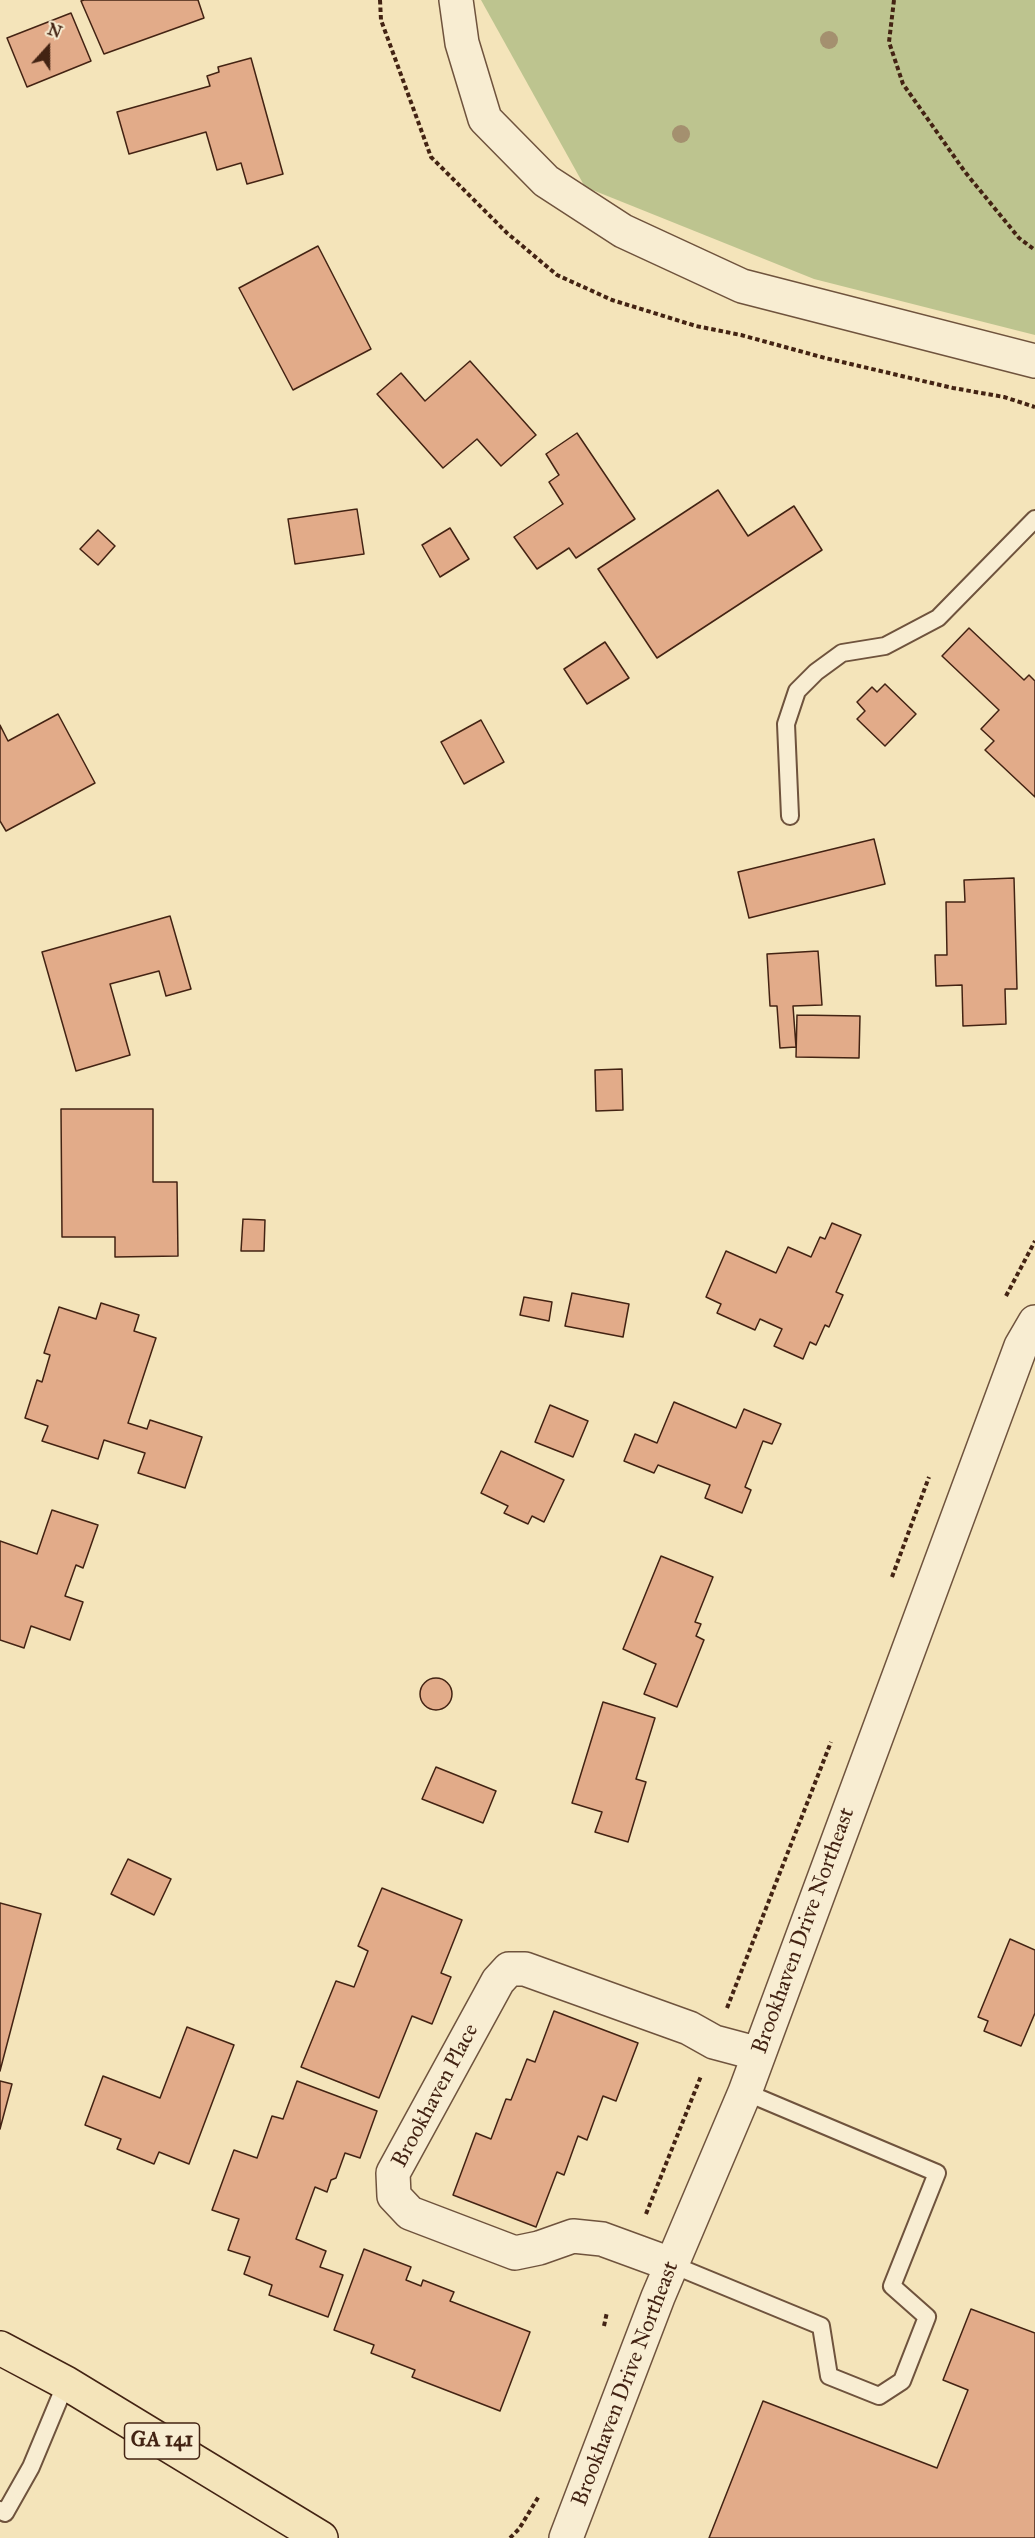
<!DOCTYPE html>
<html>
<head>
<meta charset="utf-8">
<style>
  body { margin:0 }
  #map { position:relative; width:1035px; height:2538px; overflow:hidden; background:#f4e4ba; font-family:"IM FELL Great Primer",serif }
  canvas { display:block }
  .north { position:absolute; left:18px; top:18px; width:60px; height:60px; -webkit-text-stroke:4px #f8edd2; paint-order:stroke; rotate:21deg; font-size:16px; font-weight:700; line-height:24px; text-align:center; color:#432313 }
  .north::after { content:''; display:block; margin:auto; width:21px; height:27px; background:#432313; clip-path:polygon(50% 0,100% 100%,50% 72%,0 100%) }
</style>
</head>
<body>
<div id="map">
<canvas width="1035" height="2538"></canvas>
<div class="north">N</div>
</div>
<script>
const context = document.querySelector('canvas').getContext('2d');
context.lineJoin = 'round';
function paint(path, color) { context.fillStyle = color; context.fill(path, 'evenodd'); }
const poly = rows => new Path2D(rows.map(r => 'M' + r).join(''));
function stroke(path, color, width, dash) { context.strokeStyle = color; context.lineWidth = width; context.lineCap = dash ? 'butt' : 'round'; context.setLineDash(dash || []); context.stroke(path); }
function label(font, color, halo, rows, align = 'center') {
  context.font = font + ' "IM FELL Great Primer",serif'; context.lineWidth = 4.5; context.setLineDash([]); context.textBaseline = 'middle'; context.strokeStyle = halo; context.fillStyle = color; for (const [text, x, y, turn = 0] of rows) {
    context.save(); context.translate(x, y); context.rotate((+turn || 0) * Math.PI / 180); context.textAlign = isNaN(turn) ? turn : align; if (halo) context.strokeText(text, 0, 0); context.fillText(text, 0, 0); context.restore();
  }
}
const green = poly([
  [481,0,1035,0,1035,335,814,279,585,187]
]);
const building = poly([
  [84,0,198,0,204,18,104,54,81,1,84,0],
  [71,13,91,61,27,87,7,38,71,13],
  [251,58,283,174,247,184,241,163,217,170,206,132,129,154,117,112,210,86,207,76,219,72,218,67,251,58],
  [318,246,371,349,293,390,239,288,318,246],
  [470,361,536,435,501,466,477,439,443,468,377,394,401,373,425,401,470,361],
  [577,433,635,519,576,558,569,548,537,569,514,537,563,504,549,482,559,475,546,454,577,433],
  [718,490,748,536,794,506,822,550,657,658,598,569,718,490],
  [357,509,364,554,295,564,288,519,357,509],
  [450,528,469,559,440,577,422,545,450,528],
  [98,530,115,546,98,565,80,549,98,530],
  [969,628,1024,680,1029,675,1035,681,1035,797,985,750,994,741,981,729,999,710,942,656,969,628],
  [605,642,629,678,587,704,564,669,605,642],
  [885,684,916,714,885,746,857,719,865,711,857,702,872,687,877,692,885,684],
  [58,714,95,783,6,831,0,821,0,725,8,741,58,714],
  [481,720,504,762,464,784,441,742,481,720],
  [874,839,885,884,749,918,738,872,874,839],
  [1014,878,1017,989,1005,989,1006,1024,963,1026,962,985,936,986,935,955,947,955,946,902,965,902,964,880,1014,878],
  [170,916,191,989,166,996,159,971,110,984,130,1055,76,1071,42,952,170,916],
  [818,951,822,1005,793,1006,796,1047,780,1048,777,1006,770,1006,767,954,818,951],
  [797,1015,860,1016,859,1058,796,1057,797,1015],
  [622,1069,623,1110,596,1111,595,1070,622,1069],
  [61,1109,153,1109,153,1182,177,1182,178,1256,115,1257,115,1237,62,1237,61,1109],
  [243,1219,265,1220,264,1251,241,1251,243,1219],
  [832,1223,861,1235,836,1292,843,1295,829,1327,825,1325,816,1345,810,1342,803,1359,774,1346,782,1329,760,1319,755,1330,717,1313,721,1304,706,1297,726,1251,776,1273,788,1247,811,1257,820,1237,825,1239,832,1223],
  [572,1293,629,1304,623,1337,565,1326,572,1293],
  [524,1297,552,1302,549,1321,520,1315,524,1297],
  [101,1303,139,1315,134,1331,156,1338,128,1423,147,1429,150,1420,202,1437,185,1488,138,1473,145,1453,104,1440,98,1459,42,1441,48,1426,25,1418,37,1380,42,1382,50,1355,44,1353,59,1307,96,1319,101,1303],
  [674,1402,736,1428,744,1409,781,1424,772,1444,763,1441,745,1487,751,1490,742,1513,705,1498,710,1485,658,1465,654,1473,624,1461,635,1434,657,1443,674,1402],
  [550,1405,588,1421,573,1457,535,1442,550,1405],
  [501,1451,564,1480,544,1522,532,1516,528,1524,504,1513,508,1506,481,1493,501,1451],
  [52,1510,98,1525,83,1568,76,1565,65,1596,83,1602,70,1640,31,1626,24,1648,0,1640,0,1541,37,1554,52,1510],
  [661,1556,713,1577,695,1622,701,1624,696,1636,704,1640,677,1707,644,1694,656,1664,623,1649,661,1556],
  '420 1694a16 16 0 1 1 32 0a16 16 0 1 1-32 0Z',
  [603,1702,655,1718,636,1779,646,1782,628,1842,595,1832,602,1812,572,1803,603,1702],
  [436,1767,496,1791,483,1823,422,1799,436,1767],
  [128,1859,171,1879,154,1915,111,1894,128,1859],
  [382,1888,462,1920,441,1973,451,1977,432,2024,412,2016,379,2098,301,2067,336,1981,354,1987,368,1951,358,1946,382,1888],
  [0,1903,41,1914,0,2071,0,1903],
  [1010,1939,1035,1950,1035,2013,1021,2046,984,2031,988,2021,978,2017,1010,1939],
  [554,2011,638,2043,616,2101,603,2096,587,2140,578,2136,564,2175,557,2172,536,2227,453,2195,476,2133,491,2139,506,2099,511,2100,527,2059,535,2062,554,2011],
  [187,2027,234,2045,189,2164,159,2152,154,2164,117,2149,121,2139,85,2125,103,2076,160,2098,187,2027],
  [0,2081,12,2084,0,2129,0,2081],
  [297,2081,377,2111,360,2158,345,2153,336,2178,331,2180,327,2192,315,2187,296,2239,326,2251,320,2267,343,2275,328,2317,269,2295,272,2285,244,2274,250,2257,228,2250,239,2219,212,2210,234,2150,257,2158,272,2116,283,2119,297,2081],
  [364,2249,411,2267,406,2280,421,2286,423,2280,454,2292,450,2301,530,2332,500,2411,412,2377,415,2370,371,2353,374,2345,334,2330,364,2249],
  [971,2309,1035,2333,1035,2538,709,2538,763,2401,937,2468,968,2390,943,2380,971,2309]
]);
const path = poly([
  [380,0,381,20,431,157,507,233,557,275,612,300,696,326,741,335,825,358,953,388,1004,397,1035,407],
  [894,0,889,42,903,84,965,172,1019,238,1035,250],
  [1006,1296,1035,1241],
  [892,1577,929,1477],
  [727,2008,831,1742],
  [646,2214,701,2076],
  [604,2326,607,2312],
  [510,2538,519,2529,539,2496]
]);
const lane = poly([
  [790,816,786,724,797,691,816,672,842,653,885,646,938,618,1035,519],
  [673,2265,821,2326,829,2376,879,2396,902,2381,927,2317,892,2286,937,2173,745,2092],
  [0,2510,5,2513,31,2467,66,2383]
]);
const street = poly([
  [456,0,462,43,485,119,546,181,623,231,742,286,1035,361],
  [673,2265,602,2239,573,2236,539,2248,515,2253,410,2213,394,2196,393,2173,498,1981,509,1969,525,1969,689,2028,714,2042,759,2054],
  [566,2538,658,2297,745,2092,1021,1346,1035,1322]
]);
const highway = poly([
  [0,2348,66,2383,321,2538]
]);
const trees = [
  [829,40],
  [681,134]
];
const shields = [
  [162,2441,75]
];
const shieldNames = [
  ["GA 141",162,2441]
];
const streetNames = [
  ["Brookhaven Drive Northeast",804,1931,-70],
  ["Brookhaven Place",436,2096,-62],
  ["Brookhaven Drive Northeast",626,2384,-69]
];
paint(green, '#bdc48f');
paint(building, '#e2ab89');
stroke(building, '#432313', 1.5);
stroke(lane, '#6f533d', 20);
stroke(street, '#6f533d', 36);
stroke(highway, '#432313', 36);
stroke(path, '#432313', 4, [4.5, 3]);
stroke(lane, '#f8edd2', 16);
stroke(street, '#f8edd2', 33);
stroke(highway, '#f4e4ba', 33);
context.fillStyle = '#a4906f';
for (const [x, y] of trees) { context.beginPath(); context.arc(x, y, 9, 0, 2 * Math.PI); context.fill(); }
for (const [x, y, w] of shields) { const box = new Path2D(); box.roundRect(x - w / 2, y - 18, w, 36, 4.5); context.fillStyle = '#f8edd2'; context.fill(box); stroke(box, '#432313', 1.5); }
label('bold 21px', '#432313', null, shieldNames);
label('22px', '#432313', '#f8edd2', streetNames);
</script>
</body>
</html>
